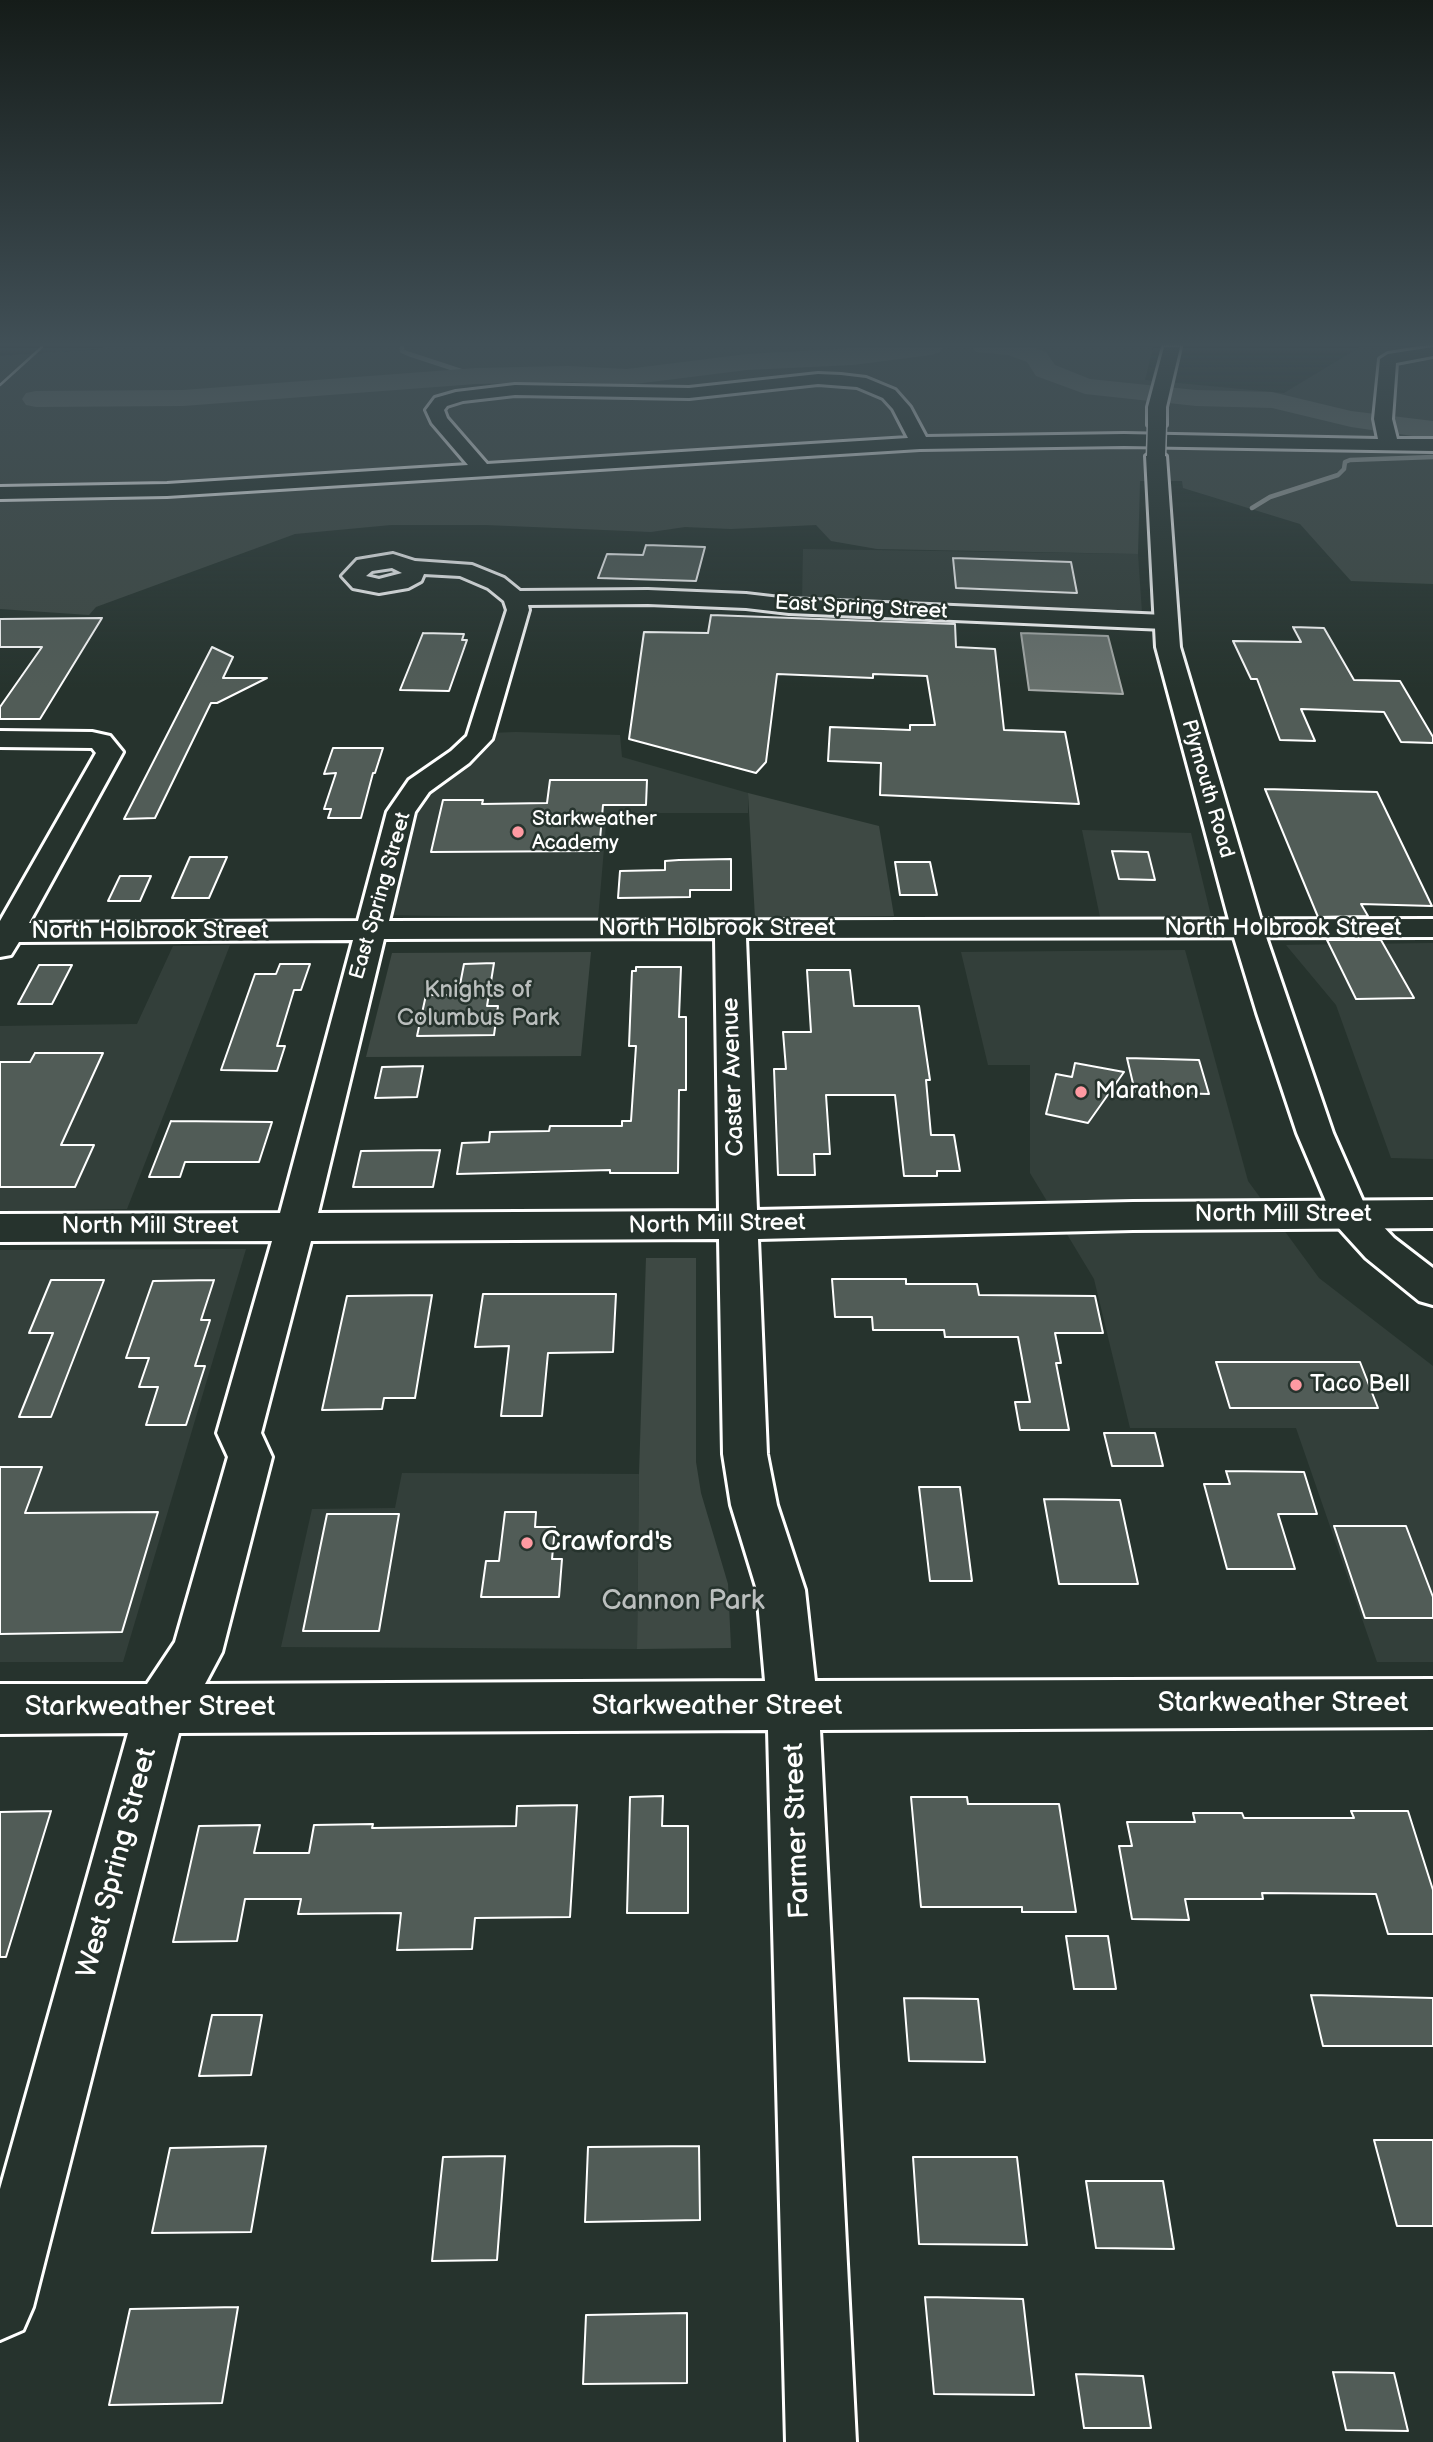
<!DOCTYPE html>
<html>
<head>
<meta charset="utf-8">
<style>
  body { margin:0 }
  canvas { display:block; background:#26332d }
</style>
</head>
<body>
<canvas width="1433" height="2442"></canvas>
<script>
const context = document.querySelector('canvas').getContext('2d');
context.lineJoin = 'round';
function paint(path, color) { context.fillStyle = color; context.fill(path, 'evenodd'); }
const poly = rows => new Path2D(rows.map(r => 'M' + r).join(''));
function stroke(path, color, width, dash) { context.strokeStyle = color; context.lineWidth = width; context.lineCap = dash ? 'butt' : 'round'; context.setLineDash(dash || []); context.stroke(path); }
function label(font, color, halo, rows, align = 'center') {
  context.font = font + ' "Balsamiq Sans",sans-serif'; context.lineWidth = 5; context.setLineDash([]); context.textBaseline = 'middle'; context.strokeStyle = halo; context.fillStyle = color; for (const [text, x, y, turn = 0] of rows) {
    context.save(); context.translate(x, y); context.rotate((+turn || 0) * Math.PI / 180); context.textAlign = isNaN(turn) ? turn : align; if (halo) context.strokeText(text, 0, 0); context.fillText(text, 0, 0); context.restore();
  }
}
const built = poly([
  [803,549,1138,554,1142,613,802,601],
  [516,732,620,735,622,757,748,793,748,813,607,813,598,919,385,915,405,827,419,798,481,756,490,733],
  [1082,830,1191,833,1211,916,1100,917],
  [1433,943,1433,1159,1391,1158,1336,1005,1286,945],
  [230,945,127,1209,0,1211,0,1026,137,1024,173,946],
  [1185,950,1248,1181,1319,1278,1433,1366,1433,1662,1377,1662,1296,1428,1130,1428,1094,1279,1030,1173,1030,1065,988,1065,961,952],
  [246,1249,123,1662,0,1662,0,1250],
  [402,1473,639,1474,637,1649,281,1647,312,1509,395,1508]
]);
const green = poly([
  [104,347,1153,347,1145,380,1284,393,1360,347,1433,347,1433,584,1351,581,1300,524,1183,488,1182,481,1140,481,1138,554,877,549,831,541,816,525,731,529,685,527,651,532,486,525,391,525,295,534,96,607,89,615,0,609,0,356,101,349],
  [748,793,879,826,894,916,755,918],
  [591,952,581,1056,366,1057,392,953],
  [646,1258,696,1258,696,1462,701,1493,728,1584,731,1648,637,1649,639,1474]
]);
const water = poly([
  [1021,633,1108,636,1123,694,1029,690,1021,633]
]);
const stream = poly([
  [402,347,402,351,409,354,476,376],
  [1252,508,1270,497,1338,475,1344,469,1345,462,1350,460,1433,457]
]);
const river = poly([
  [873,347,944,347,940,352,931,355,853,365,747,370,627,385,568,382,476,384,183,406,36,407,26,405,22,399,26,393,36,391,183,390,476,368,568,366,627,369,747,354,873,347],
  [972,347,1032,347,1046,352,1055,365,1090,379,1196,390,1272,392,1351,411,1433,421,1433,439,1351,427,1272,408,1196,406,1085,394,1036,376,1027,362,1008,355,976,352,972,347]
]);
const building = poly([
  [646,545,705,547,696,581,598,578,607,554,643,555,646,545],
  [953,558,1071,562,1077,593,956,588,953,558],
  [711,615,955,624,956,647,995,649,1004,730,1065,732,1079,804,880,795,881,763,828,761,830,727,910,730,910,725,935,725,927,676,873,674,873,678,777,674,766,762,756,773,629,739,644,632,708,633,711,615],
  [102,618,40,719,0,719,0,707,42,647,0,647,0,619,102,618],
  [1293,627,1324,628,1354,680,1400,681,1433,737,1433,743,1401,742,1384,712,1301,709,1315,741,1280,740,1257,679,1251,679,1233,641,1301,642,1293,627],
  [423,633,464,634,462,640,467,640,449,691,400,690,423,633],
  [212,647,233,657,223,678,267,678,217,703,211,703,155,818,124,819,212,647],
  [333,748,383,748,375,773,373,773,361,818,328,818,331,809,324,809,336,773,324,774,333,748],
  [550,780,647,780,646,805,603,805,599,851,431,852,443,800,483,800,482,804,547,803,550,780],
  [1265,789,1377,792,1432,906,1361,904,1368,916,1318,917,1265,789],
  [1112,851,1148,852,1155,880,1119,879,1112,851],
  [190,857,227,857,209,898,172,898,190,857],
  [731,859,731,890,690,890,690,897,618,898,620,871,665,870,665,861,679,860,731,859],
  [895,862,930,862,937,895,900,895,895,862],
  [120,876,151,876,140,901,108,901,120,876],
  [1327,940,1381,940,1414,998,1356,999,1327,940],
  [494,963,487,1006,498,1006,494,1035,417,1036,426,995,458,995,464,964,494,963],
  [280,964,310,964,301,990,294,990,277,1046,285,1046,277,1071,221,1070,255,974,276,974,280,964],
  [39,965,72,965,52,1004,18,1004,39,965],
  [636,967,681,967,679,1017,686,1017,686,1090,679,1090,678,1173,610,1173,610,1170,457,1174,462,1143,489,1142,490,1132,549,1131,550,1126,622,1126,622,1121,631,1121,636,1046,629,1046,632,971,636,971,636,967],
  [807,970,850,970,854,1006,919,1006,930,1080,926,1080,931,1135,954,1135,960,1171,937,1171,937,1176,904,1176,895,1095,826,1095,830,1154,814,1154,815,1175,778,1175,774,1069,786,1069,783,1032,811,1032,807,970],
  [35,1053,103,1053,61,1145,94,1145,75,1187,0,1187,0,1062,30,1062,35,1053],
  [1127,1058,1199,1060,1209,1094,1135,1092,1127,1058],
  [1075,1063,1124,1072,1088,1123,1046,1114,1056,1074,1072,1077,1075,1063],
  [423,1066,417,1097,375,1098,382,1067,423,1066],
  [171,1121,272,1122,259,1162,185,1162,180,1177,149,1177,171,1121],
  [440,1150,433,1187,353,1187,361,1151,440,1150],
  [832,1279,906,1279,906,1284,977,1284,979,1295,1095,1296,1103,1333,1055,1333,1061,1363,1056,1363,1069,1430,1020,1430,1015,1402,1030,1402,1018,1337,945,1337,944,1330,873,1330,872,1317,835,1317,832,1279],
  [51,1280,104,1280,51,1417,19,1417,53,1333,29,1333,51,1280],
  [214,1280,201,1320,210,1320,195,1366,205,1366,186,1425,146,1425,158,1387,139,1387,149,1358,126,1358,153,1281,214,1280],
  [483,1294,616,1294,613,1352,548,1353,542,1416,501,1416,509,1346,475,1347,483,1294],
  [432,1295,415,1398,384,1398,382,1409,322,1410,347,1296,432,1295],
  [1216,1362,1360,1362,1378,1408,1230,1408,1216,1362],
  [1104,1433,1155,1433,1163,1466,1112,1466,1104,1433],
  [0,1467,42,1467,25,1513,158,1512,122,1632,0,1634,0,1467],
  [1226,1471,1304,1472,1317,1514,1278,1514,1295,1569,1227,1569,1204,1484,1230,1484,1226,1471],
  [919,1487,960,1487,972,1581,930,1581,919,1487],
  [1044,1499,1120,1500,1138,1584,1059,1584,1044,1499],
  [505,1512,536,1512,535,1527,555,1527,552,1559,562,1559,559,1597,481,1597,486,1561,499,1561,505,1512],
  [327,1514,399,1514,379,1631,303,1631,327,1514],
  [1334,1526,1406,1526,1433,1597,1433,1618,1365,1618,1334,1526],
  [663,1796,662,1826,688,1826,688,1913,627,1913,630,1797,663,1796],
  [911,1797,967,1797,968,1804,1059,1804,1076,1912,1022,1912,1022,1907,921,1907,911,1797],
  [577,1805,570,1917,475,1918,472,1949,397,1950,401,1913,298,1914,301,1899,245,1899,237,1941,173,1942,199,1826,260,1825,254,1853,309,1853,314,1825,373,1824,372,1828,516,1826,517,1806,577,1805],
  [51,1811,6,1957,0,1957,0,1812,51,1811],
  [1351,1811,1408,1811,1433,1890,1433,1934,1388,1934,1376,1894,1262,1893,1263,1899,1185,1899,1189,1920,1132,1919,1119,1846,1132,1846,1127,1822,1195,1822,1193,1813,1242,1813,1244,1818,1354,1818,1351,1811],
  [1066,1936,1108,1936,1116,1989,1074,1989,1066,1936],
  [1311,1995,1433,1998,1433,2046,1323,2046,1311,1995],
  [904,1998,978,1999,985,2062,909,2061,904,1998],
  [212,2015,262,2015,251,2075,199,2076,212,2015],
  [1374,2140,1433,2140,1433,2226,1397,2226,1374,2140],
  [266,2146,251,2232,152,2233,170,2148,266,2146],
  [699,2146,700,2220,585,2222,588,2147,699,2146],
  [505,2156,497,2260,432,2261,443,2157,505,2156],
  [913,2157,1017,2157,1027,2245,919,2244,913,2157],
  [1086,2181,1163,2181,1174,2249,1096,2248,1086,2181],
  [925,2297,1023,2299,1034,2395,934,2394,925,2297],
  [238,2307,222,2403,109,2405,130,2309,238,2307],
  [687,2313,687,2383,583,2384,586,2315,687,2313],
  [1333,2372,1394,2373,1408,2431,1346,2430,1333,2372],
  [1076,2374,1143,2376,1151,2428,1084,2428,1076,2374]
]);
const minor = poly([
  [1433,347,1433,356,1396,363,1392,419,1397,439,1433,439,1433,451,1124,446,920,449,167,496,0,499,0,487,167,484,468,465,432,423,426,410,435,398,456,392,515,385,689,388,818,374,841,375,866,378,895,390,910,407,926,437,1124,434,1378,439,1374,419,1380,359,1388,354,1433,347],
  [818,384,857,387,883,398,893,409,908,438,487,464,447,418,444,410,447,406,463,401,515,395,689,398,818,384],
  [393,554,415,561,472,565,504,578,520,591,648,590,746,594,789,599,1165,615,1173,617,1177,622,1173,627,1165,629,789,613,746,608,648,604,528,605,529,610,492,739,469,763,429,792,415,812,389,921,1433,919,1433,937,746,938,757,1210,1133,1202,1433,1200,1433,1228,1133,1230,758,1239,767,1454,777,1505,805,1590,815,1681,1433,1679,1433,1727,820,1730,856,2442,786,2442,768,1730,179,1733,33,2307,23,2330,0,2340,0,2189,128,1733,0,1734,0,1684,147,1684,175,1642,228,1457,217,1433,272,1241,0,1242,0,1214,280,1213,353,940,19,942,11,955,0,957,0,921,96,753,92,748,0,747,0,731,92,732,110,736,123,752,29,923,358,921,387,812,409,780,451,751,467,736,507,610,504,601,488,588,460,576,424,574,421,581,408,588,379,593,353,588,342,576,357,560,393,554],
  [392,568,402,573,379,579,366,576,372,571,392,568],
  [715,938,719,1211,318,1213,384,939,715,938],
  [719,1239,723,1454,731,1505,757,1590,765,1681,205,1684,222,1652,272,1457,261,1433,311,1241,719,1239]
]);
const major = poly([
  [1164,347,1180,347,1166,407,1166,425,1157,430,1148,425,1148,407,1164,347],
  [1156,450,1166,456,1180,647,1264,931,1333,1133,1366,1208,1394,1238,1433,1268,1433,1305,1419,1301,1366,1258,1336,1225,1297,1133,1257,1013,1232,931,1156,647,1146,456,1156,450]
]);
const rail = poly([
  [0,385,42,347]
]);
const majorBridge = poly([
  [1156,456,1157,425]
]);
const markers = [
  [518,832,7,"#ff9aa2"],
  [1081,1092,7,"#ff9aa2"],
  [1296,1385,7,"#ff9aa2"],
  [527,1543,7,"#ff9aa2"]
];
const farStreetnames = [
  ["East Spring Street",861,608,3],
  ["Plymouth Road",1207,789,74],
  ["East Spring Street",381,896,-74]
];
const farPoinames = [
  ["Starkweather",532,820],
  ["Academy",532,844]
];
const streetNames = [
  ["North Holbrook Street",717,929],
  ["North Holbrook Street",1283,929],
  ["North Holbrook Street",150,932],
  ["Caster Avenue",734,1077,-92],
  ["North Mill Street",1283,1215],
  ["North Mill Street",717,1225,-1],
  ["North Mill Street",150,1227]
];
const parkNames = [
  ["Knights of",478,991],
  ["Columbus Park",478,1019]
];
const poiNames = [
  ["Marathon",1095,1092],
  ["Taco Bell",1310,1385]
];
const nearPoinames = [
  ["Crawford's",541,1543]
];
const nearParknames = [
  ["Cannon Park",683,1602]
];
const nearStreetnames = [
  ["Starkweather Street",1283,1704],
  ["Starkweather Street",717,1707],
  ["Starkweather Street",150,1708],
  ["Farmer Street",798,1831,-92],
  ["West Spring Street",118,1863,-75]
];
paint(built, '#333f3a');
paint(green, '#3e4944');
paint(water, '#67706c');
stroke(water, '#a4a9a7', 2);
stroke(stream, '#a4a9a7', 4.5);
paint(river, '#67706c');
paint(building, '#515c57');
stroke(building, '#fff', 2);
stroke(minor, '#fff', 6);
stroke(major, '#fff', 6);
paint(minor, '#26332d');
paint(major, '#26332d');
stroke(rail, '#fff', 2.5);
stroke(majorBridge, '#fff', 21, []);
stroke(majorBridge, '#26332d', 18);
const sky = context.createLinearGradient(0, 0, 0, 689);
sky.addColorStop(0, '#151c19');
sky.addColorStop(0.5, '#415057');
sky.addColorStop(1, '#41505700');
context.fillStyle = sky;
context.fillRect(0, 0, 1433, 689);
for (const [x, y, r, color] of markers) { const dot = new Path2D(); dot.arc(x, y, r, 0, 2 * Math.PI); context.fillStyle = color; context.fill(dot); stroke(dot, '#26332d', 2.5); }
label('21px', '#fff', '#26332d', farStreetnames);
label('21px', '#fff', '#26332d', farPoinames, 'left');
label('24px', '#fff', '#26332d', streetNames);
label('24px', '#bbbfbe', '#26332d', parkNames);
label('24px', '#fff', '#26332d', poiNames, 'left');
label('28px', '#fff', '#26332d', nearPoinames, 'left');
label('28px', '#bbbfbe', '#26332d', nearParknames);
label('28px', '#fff', '#26332d', nearStreetnames);
</script>
</body>
</html>
